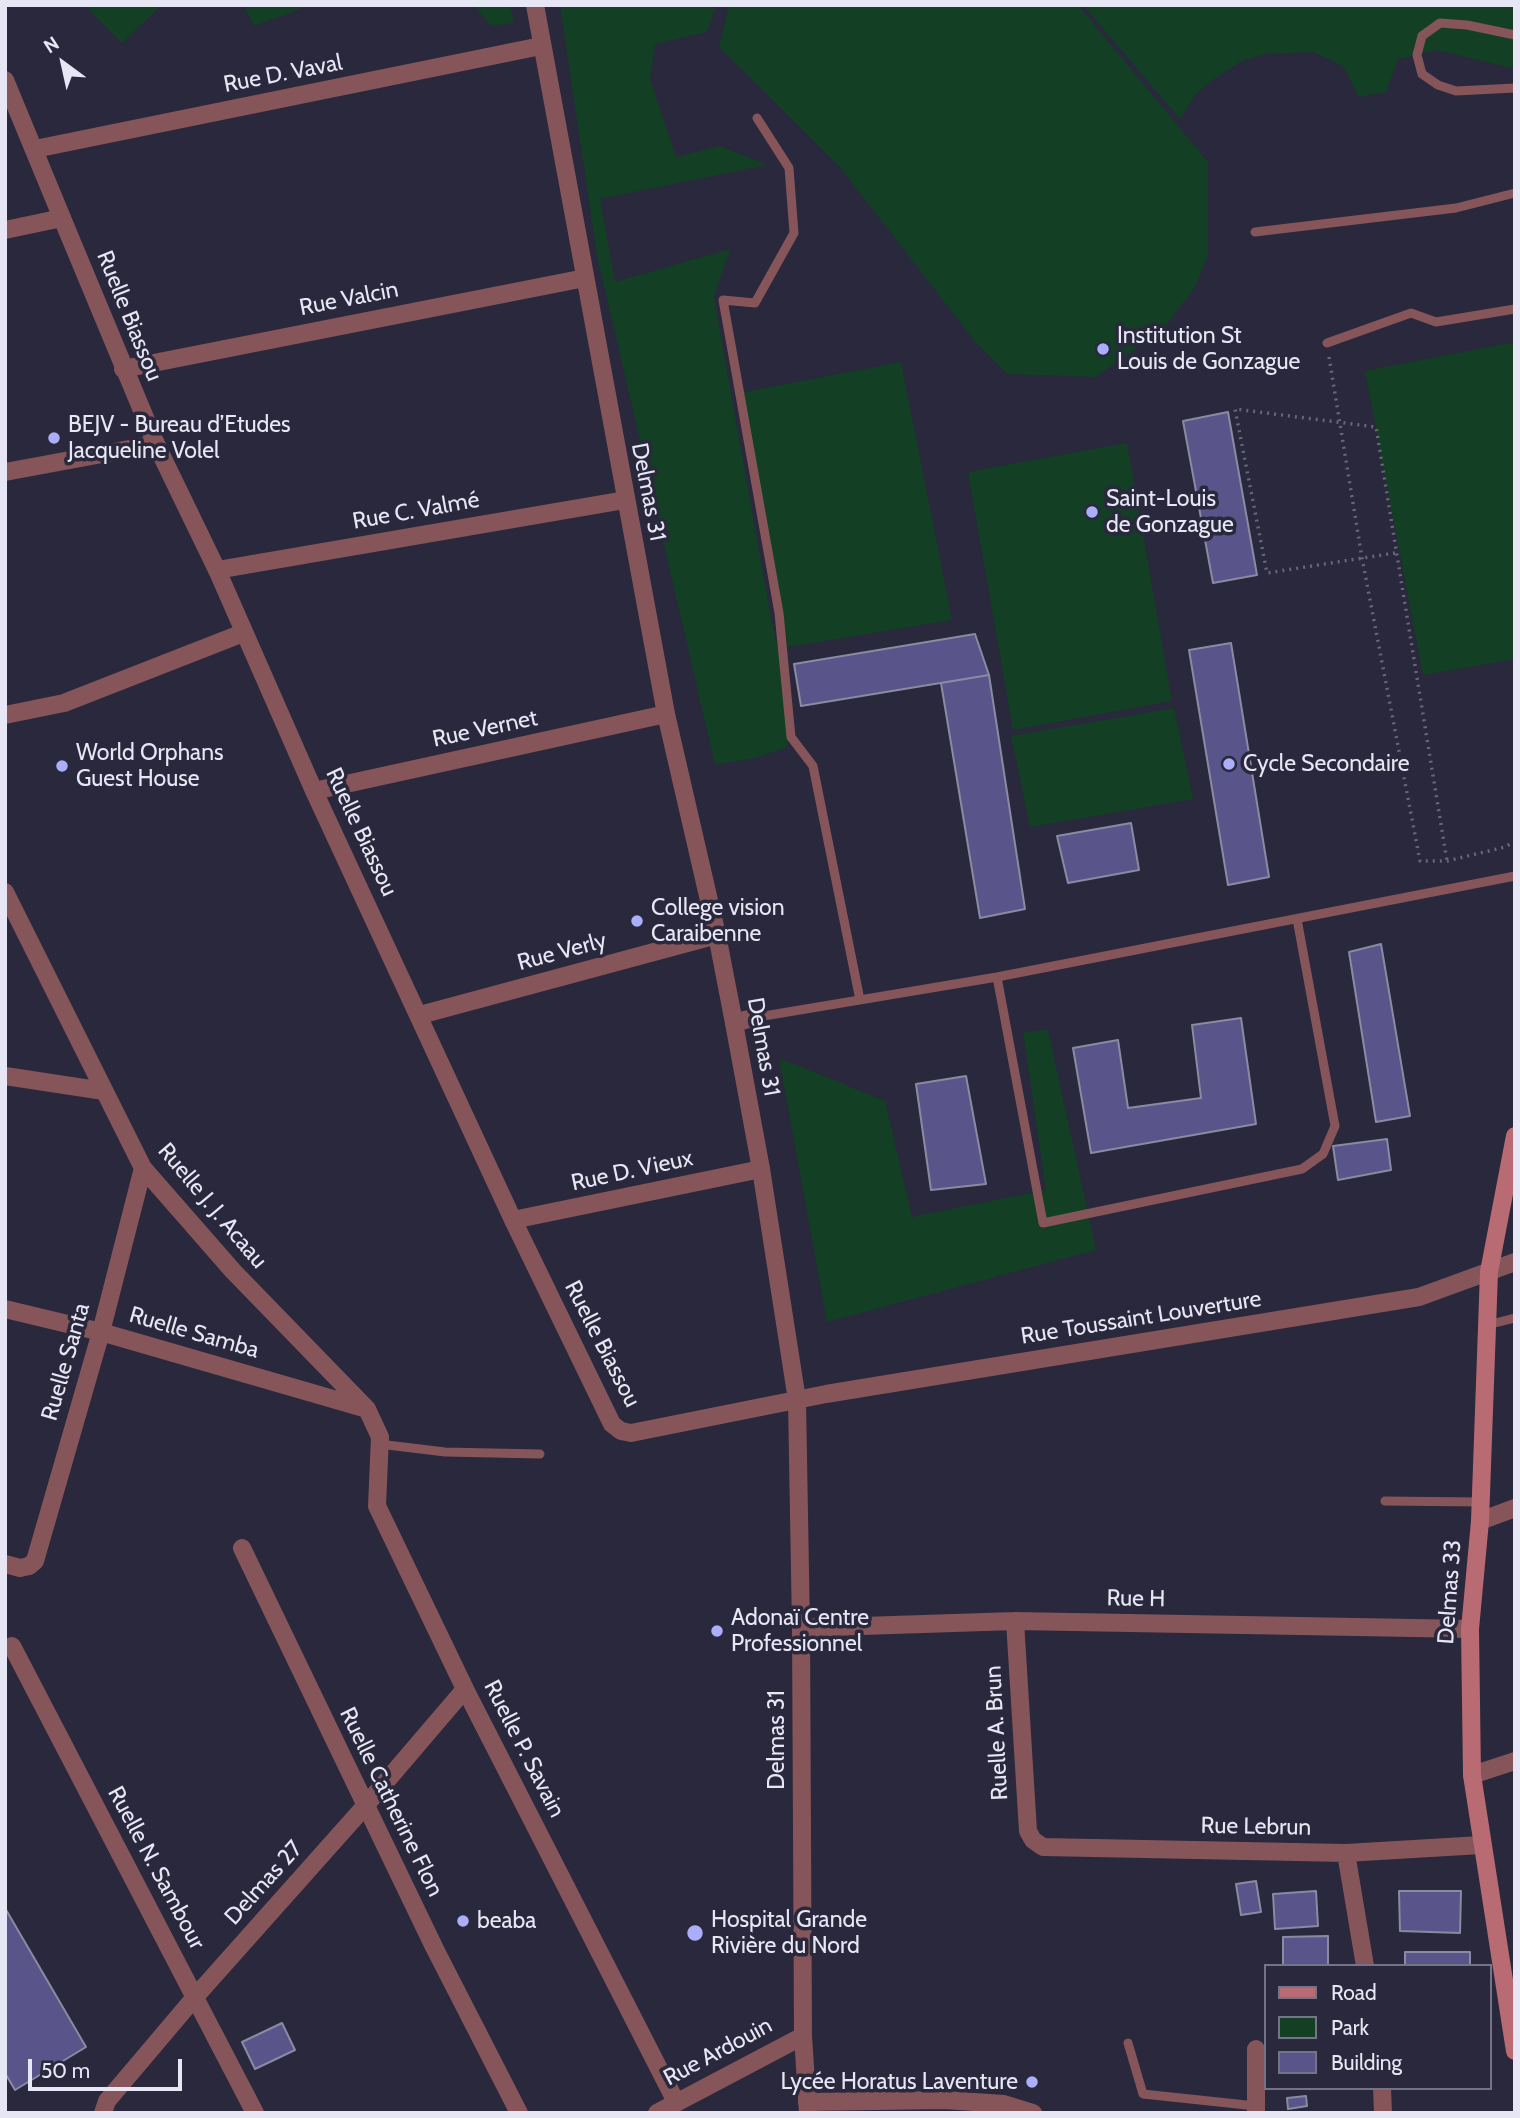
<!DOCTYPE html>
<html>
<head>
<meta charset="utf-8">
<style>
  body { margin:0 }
  #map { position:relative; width:1520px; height:2118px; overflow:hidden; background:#29283c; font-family:Cabin,sans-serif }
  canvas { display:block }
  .frame { position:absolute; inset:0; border:7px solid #e7e6f4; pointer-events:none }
  .legend { position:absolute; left:1264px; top:1964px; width:228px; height:126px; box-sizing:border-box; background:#29283c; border:2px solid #757486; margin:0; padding:9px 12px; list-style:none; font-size:21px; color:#e7e6f4 }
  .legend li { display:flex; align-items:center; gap:14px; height:35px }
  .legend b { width:35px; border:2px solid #757486 }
  .north { position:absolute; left:28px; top:28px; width:70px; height:70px; -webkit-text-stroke:5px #29283c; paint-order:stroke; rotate:327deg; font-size:19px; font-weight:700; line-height:28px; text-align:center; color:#e7e6f4 }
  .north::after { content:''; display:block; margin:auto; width:24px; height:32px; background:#e7e6f4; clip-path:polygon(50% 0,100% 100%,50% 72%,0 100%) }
  .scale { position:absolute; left:28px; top:2059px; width:154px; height:32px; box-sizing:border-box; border:4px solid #e7e6f4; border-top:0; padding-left:9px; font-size:21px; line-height:24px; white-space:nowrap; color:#e7e6f4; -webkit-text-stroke:5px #29283c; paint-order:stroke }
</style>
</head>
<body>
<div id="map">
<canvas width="1520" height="2118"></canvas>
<div class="frame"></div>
<ul class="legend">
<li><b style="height:9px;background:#b86b73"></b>Road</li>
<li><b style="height:19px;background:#133f25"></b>Park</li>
<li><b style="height:19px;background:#595489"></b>Building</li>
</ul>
<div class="north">N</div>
<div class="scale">50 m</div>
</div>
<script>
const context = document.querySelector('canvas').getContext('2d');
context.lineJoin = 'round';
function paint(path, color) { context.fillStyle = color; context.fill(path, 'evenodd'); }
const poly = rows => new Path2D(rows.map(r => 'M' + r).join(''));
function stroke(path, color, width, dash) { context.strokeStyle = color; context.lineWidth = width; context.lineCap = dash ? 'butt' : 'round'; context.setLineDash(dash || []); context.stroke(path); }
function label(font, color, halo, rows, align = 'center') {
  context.font = font + ' Cabin,sans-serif'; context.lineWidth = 7; context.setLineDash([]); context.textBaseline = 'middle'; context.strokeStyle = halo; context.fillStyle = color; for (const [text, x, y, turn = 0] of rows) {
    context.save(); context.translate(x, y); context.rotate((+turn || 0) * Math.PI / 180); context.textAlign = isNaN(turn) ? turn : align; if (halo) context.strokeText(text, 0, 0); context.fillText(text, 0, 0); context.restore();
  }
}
const green = poly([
  [89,5,162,5,122,43,90,11],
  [243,5,311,5,254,26],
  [474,5,510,5,514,23,491,26],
  [560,5,716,5,707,32,655,44,650,79,676,157,720,146,767,165,600,199,615,282,730,249,714,297,771,618,789,699,787,747,756,758,715,765,597,255],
  [729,5,1078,5,1208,162,1208,255,1195,287,1164,328,1096,377,1008,374,977,344,839,166,719,47],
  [1083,5,1515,5,1515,67,1507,67,1437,50,1398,59,1386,92,1359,97,1343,66,1313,52,1265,54,1240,62,1211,81,1195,95,1180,119],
  [1515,342,1515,659,1423,675,1365,371],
  [901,362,952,620,788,647,740,393],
  [1127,443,1172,701,1013,730,968,472],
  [1174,708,1193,799,1030,827,1011,736],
  [1048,1030,1096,1250,827,1322,779,1058,885,1101,912,1217,1046,1190,1023,1032]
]);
const building = poly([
  [1228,412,1257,575,1213,583,1183,421,1228,412],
  [975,634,989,675,801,706,794,664,975,634],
  [1231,643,1269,877,1228,885,1189,650,1231,643],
  [989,675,1025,909,980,918,941,683,989,675],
  [1131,823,1139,870,1068,883,1057,836,1131,823],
  [1381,944,1410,1116,1376,1122,1349,952,1381,944],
  [1241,1018,1256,1124,1091,1153,1073,1048,1118,1040,1128,1108,1201,1098,1192,1025,1241,1018],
  [966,1076,986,1184,931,1190,916,1084,966,1076],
  [1387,1139,1391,1170,1338,1180,1333,1146,1387,1139],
  [1256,1881,1261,1912,1241,1915,1236,1884,1256,1881],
  [1316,1891,1318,1926,1275,1929,1273,1894,1316,1891],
  [1399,1891,1461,1891,1460,1933,1400,1931,1399,1891],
  [5,1908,86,2047,15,2090,5,2073,5,1908],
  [1328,1936,1328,1966,1283,1966,1283,1937,1328,1936],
  [1405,1952,1470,1952,1470,1966,1405,1966,1405,1952],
  [282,2023,295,2050,255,2069,242,2042,282,2023],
  [1306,2096,1307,2106,1288,2109,1287,2098,1306,2096]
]);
const path = poly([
  [1329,357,1362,558,1420,861,1447,861,1505,847,1515,841],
  [1395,553,1267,573,1235,409,1376,427,1447,861]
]);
const service = poly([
  [1515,35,1467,25,1440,23,1422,36,1417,55,1422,74,1438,85,1456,91,1515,88],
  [757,118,789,168,794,233,755,303,723,300,779,613,791,737,813,766,860,1000],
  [1255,232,1456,208,1515,193],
  [1327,343,1411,313,1436,322,1515,309],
  [997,977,1043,1223,1302,1169,1323,1154,1335,1126,1297,919],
  [752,1018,997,977,1515,876],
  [1487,1325,1515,1318],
  [379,1444,445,1452,540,1454],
  [1385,1501,1480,1502],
  [1128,2043,1143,2094,1256,2106]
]);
const minor = poly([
  [5,80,62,218],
  [35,149,541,46],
  [123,369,585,278],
  [5,472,156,444],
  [217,570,625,500],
  [5,715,64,703,243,633],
  [314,791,666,714],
  [5,892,143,1168,233,1271,367,1409,380,1437,377,1506,465,1689,676,2102],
  [420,1015,717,935],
  [734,1023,752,1018],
  [5,1076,104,1091],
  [513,1220,761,1169],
  [5,1309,101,1332,364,1408],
  [1480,1521,1515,1508],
  [242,1548,434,1947,519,2113],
  [5,1564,20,1568,29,1566,35,1561,101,1332,143,1168],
  [1015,1621,1028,1831,1033,1840,1043,1847,1346,1853,1481,1845],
  [801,1628,1015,1621,1470,1629],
  [12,1646,255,2113],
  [1472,1775,1515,1761],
  [1346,1853,1365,1966],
  [1256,2049,1256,2113],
  [1382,2088,1383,2113],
  [807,2102,944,2100,1004,2104,1033,2113],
  [103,2113,107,2101,195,1997,366,1805,465,1689],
  [657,2113,803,2036]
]);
const tertiary = poly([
  [535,5,666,714,717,935,734,1023,761,1169,797,1400,801,1628,803,2036,808,2113],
  [5,230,62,218,156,444,217,570,314,791,513,1220,612,1424,621,1431,631,1433,826,1394,1419,1297,1515,1262]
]);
const secondary = poly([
  [1515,1136,1489,1272,1480,1521,1470,1629,1472,1775,1515,2051]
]);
const markers = [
  [1103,349,7,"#abaffb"],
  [54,438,7,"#abaffb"],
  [1092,512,7,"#abaffb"],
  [1229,764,7,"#abaffb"],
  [62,766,7,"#abaffb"],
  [637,921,7,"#abaffb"],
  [717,1631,7,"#abaffb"],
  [463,1921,7,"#abaffb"],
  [695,1933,9,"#abaffb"],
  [1032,2082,7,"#abaffb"]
];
const streetNames = [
  ["Rue D. Vaval",283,74,-11],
  ["Rue Valcin",349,299,-11],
  ["Ruelle Biassou",129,316,68],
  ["Delmas 31",648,492,79],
  ["Rue C. Valmé",416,511,-10],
  ["Rue Vernet",485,729,-12],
  ["Ruelle Biassou",361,832,65],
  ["Rue Verly",562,952,-15],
  ["Delmas 31",763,1047,80],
  ["Rue D. Vieux",632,1171,-12],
  ["Ruelle J. J. Acaau",212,1206,50],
  ["Rue Toussaint Louverture",1141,1318,-9],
  ["Ruelle Samba",194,1333,16],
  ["Ruelle Biassou",602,1344,63],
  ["Ruelle Santa",66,1362,-74],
  ["Delmas 33",1450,1592,-86],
  ["Rue H",1136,1599,1],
  ["Ruelle A. Brun",997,1733,-93],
  ["Delmas 31",777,1740,-90],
  ["Ruelle P. Savain",524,1749,63],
  ["Ruelle Catherine Flon",391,1802,64],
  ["Rue Lebrun",1256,1827,1],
  ["Ruelle N. Sambour",156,1868,62],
  ["Delmas 27",264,1883,-48],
  ["Rue Ardouin",718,2052,-28]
];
const poiNames = [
  ["Institution St",1117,336],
  ["Louis de Gonzague",1117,362],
  ["BEJV - Bureau d’Etudes",68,425],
  ["Jacqueline Volel",68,451],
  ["Saint-Louis",1106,499],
  ["de Gonzague",1106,525],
  ["World Orphans",76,753],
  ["Guest House",76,779],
  ["Cycle Secondaire",1243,764],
  ["College vision",651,908],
  ["Caraibenne",651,934],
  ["Adonaï Centre",731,1618],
  ["Professionnel",731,1644],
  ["Hospital Grande",711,1920],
  ["Rivière du Nord",711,1946],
  ["beaba",477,1921],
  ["Lycée Horatus Laventure",1018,2082,"right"]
];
paint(green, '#133f25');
paint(building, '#595489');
stroke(building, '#8a8aa2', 2);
stroke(path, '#686779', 3.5, [2, 5]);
stroke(service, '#855559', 9);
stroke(minor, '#855559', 18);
stroke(tertiary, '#855559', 18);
stroke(secondary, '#b86b73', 18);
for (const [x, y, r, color] of markers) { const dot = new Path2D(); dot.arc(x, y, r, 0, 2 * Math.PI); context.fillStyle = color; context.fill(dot); stroke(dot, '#29283c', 2.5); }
label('23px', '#e7e6f4', '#29283c', streetNames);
label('23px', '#e7e6f4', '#29283c', poiNames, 'left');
</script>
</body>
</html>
